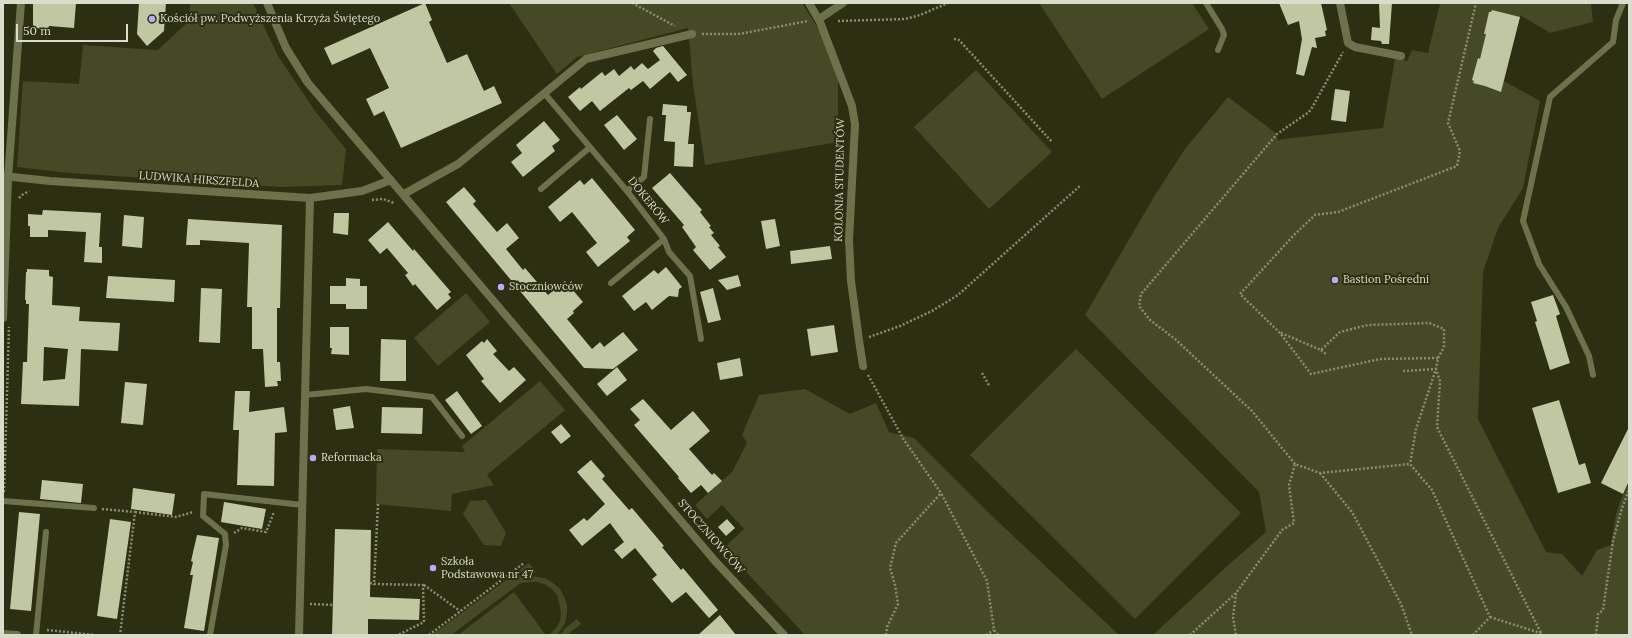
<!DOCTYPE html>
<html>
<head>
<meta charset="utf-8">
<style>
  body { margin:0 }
  #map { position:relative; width:1632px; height:638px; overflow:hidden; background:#2c2f11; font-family:Lora,serif }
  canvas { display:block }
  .frame { position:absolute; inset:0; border:4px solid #daddcb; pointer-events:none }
  .scale { position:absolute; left:16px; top:24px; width:112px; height:18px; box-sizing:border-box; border:2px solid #daddcb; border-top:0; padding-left:5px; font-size:12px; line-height:14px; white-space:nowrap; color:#daddcb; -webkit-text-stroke:3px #2c2f11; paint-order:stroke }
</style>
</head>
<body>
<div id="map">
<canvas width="1632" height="638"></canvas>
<div class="frame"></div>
<div class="scale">50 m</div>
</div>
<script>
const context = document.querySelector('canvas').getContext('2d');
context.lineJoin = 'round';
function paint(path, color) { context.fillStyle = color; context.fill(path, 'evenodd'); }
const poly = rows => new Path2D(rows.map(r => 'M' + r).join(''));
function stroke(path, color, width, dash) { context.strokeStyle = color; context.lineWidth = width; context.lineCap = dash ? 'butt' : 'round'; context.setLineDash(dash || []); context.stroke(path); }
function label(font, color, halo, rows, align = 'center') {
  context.font = font + ' Lora,serif'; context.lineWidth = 4; context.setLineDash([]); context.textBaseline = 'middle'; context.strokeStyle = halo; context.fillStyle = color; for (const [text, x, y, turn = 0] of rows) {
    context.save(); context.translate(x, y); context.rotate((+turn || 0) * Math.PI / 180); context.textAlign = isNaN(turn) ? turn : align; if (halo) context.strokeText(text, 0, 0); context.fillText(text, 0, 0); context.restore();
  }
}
const green = poly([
  [190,3,253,3,278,56,315,111,346,149,342,185,281,187,69,173,17,167,23,81,79,84,83,45,158,50,189,21],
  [509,3,802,3,826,41,838,79,838,142,705,165,693,84,688,28,577,57,557,74],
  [1039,3,1192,3,1209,29,1102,99],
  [1440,3,1591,3,1593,22,1550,33,1520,15,1504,81,1540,101,1523,188,1498,228,1483,272,1478,419,1546,552,1562,554,1582,576,1597,550,1611,545,1616,514,1621,499,1629,483,1629,635,1153,635,1226,567,1266,532,1259,492,1085,315,1155,195,1185,149,1228,97,1277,134,1278,141,1283,139,1383,128,1395,58,1407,61,1412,50,1428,53],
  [976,70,1052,152,989,209,914,127],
  [466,293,490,322,438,366,414,338],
  [1076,349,1241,513,1135,619,970,455],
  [540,381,565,410,487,475,494,485,452,494,451,511,376,504,377,449,465,452,462,446],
  [805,389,850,414,876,403,889,432,914,438,992,516,1119,635,805,635,724,548,744,529,722,505,707,519,695,505,732,472,747,443,742,435,759,395],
  [486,500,506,533,501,546,484,545,463,514,470,501],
  [529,563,536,572,531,576,545,578,553,583,560,589,564,596,567,605,567,614,565,623,557,635,549,635,556,628,560,621,561,613,558,597,553,590,546,585,538,582,530,582,521,583,514,588,451,635,432,635],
  [514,592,545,634,458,635],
  [577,619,581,624,567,635,566,634,559,635,564,631,563,630]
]);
const building = poly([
  [33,3,76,3,74,28,49,26,48,29,33,28],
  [139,3,166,3,164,31,147,46,137,34],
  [425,3,432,20,429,22,447,63,467,54,484,91,494,86,502,103,401,148,384,111,374,116,366,99,389,88,370,48,332,65,324,48],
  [1279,3,1321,3,1327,30,1325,31,1326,36,1315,38,1317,48,1312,47,1304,76,1296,74,1302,39,1299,21,1288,25],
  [1379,3,1392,3,1389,44,1382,44,1381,41,1371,40,1372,27,1380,28],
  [1492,10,1520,17,1501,92,1485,86,1473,83,1474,81,1472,80,1478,58,1480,59,1486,34,1484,34,1489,12,1491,12],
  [663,46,687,75,678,82,670,72,650,89,643,81,631,90,629,88,600,111,592,101,580,111,568,97,580,87,581,89,602,72,605,76,614,69,619,76,631,66,634,70,642,63,648,69,660,60,653,51,656,48],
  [1335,89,1350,91,1346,122,1331,120],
  [663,104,687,106,687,112,691,112,688,144,694,144,693,167,674,166,675,142,664,141,666,115,662,115],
  [617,115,637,139,624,150,604,125],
  [544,121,560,140,552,146,555,151,523,177,511,162,522,153,516,145],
  [670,173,702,210,700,212,711,226,709,227,714,233,711,235,720,246,718,247,726,257,710,270,693,250,696,247,682,227,684,225,652,188],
  [592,178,635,230,627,237,630,241,598,267,586,252,597,243,572,212,560,222,548,207,580,180,584,185],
  [464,187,476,201,473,204,497,232,507,223,519,238,506,249,523,270,525,268,548,295,565,281,583,302,573,311,574,313,567,319,592,349,600,342,604,347,623,332,638,350,613,369,584,368,446,202],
  [43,210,101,213,99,247,102,247,102,263,84,262,86,232,48,230,48,237,30,237,30,226,28,226,28,214,42,215],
  [334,213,349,213,348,235,333,233],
  [124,215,144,217,142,248,122,246],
  [188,219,282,225,280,308,277,308,277,362,280,362,281,381,277,381,278,386,265,387,263,349,252,349,252,307,247,307,249,243,200,240,200,245,186,245],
  [775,219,780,246,766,249,761,221],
  [388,222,413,251,414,249,451,292,448,294,451,298,437,310,415,284,413,286,405,275,408,273,387,248,380,254,368,240],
  [830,246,832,259,791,264,790,251],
  [666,267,682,287,679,289,678,297,669,296,652,310,646,302,634,311,622,296,654,270,658,274],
  [27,269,49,270,49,276,53,277,52,305,80,307,79,321,120,323,118,351,81,349,79,406,21,404,23,362,27,362,29,304,26,304,26,300,25,300,26,272,27,272],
  [44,347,68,349,65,379,43,381],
  [738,275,741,286,727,290,718,280],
  [108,276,175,280,174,302,106,298],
  [346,278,360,279,360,286,367,286,367,309,346,309,346,304,330,304,330,286,346,286],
  [201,288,222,289,220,343,199,342],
  [713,288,721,320,708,323,700,292],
  [1553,295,1560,314,1556,316,1570,363,1550,370,1535,322,1537,321,1531,302],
  [834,325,838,352,811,356,807,329],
  [330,327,349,327,349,355,331,354,332,348,330,348],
  [381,339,406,340,406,381,380,381],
  [487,339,497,351,493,354,509,371,514,367,526,380,500,403,481,381,484,379,466,355,482,341,484,343],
  [740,358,743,376,720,380,717,363],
  [617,367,627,380,607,396,597,384],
  [125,382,147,384,143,425,121,423],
  [235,391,250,391,249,412,284,407,287,432,275,433,274,486,237,485,239,430,233,430],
  [457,391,482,426,471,434,445,400],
  [643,399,671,430,693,411,710,431,689,449,712,475,714,473,722,481,708,493,701,485,691,493,678,478,679,477,634,425,640,420,630,409],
  [1559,400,1579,465,1585,463,1591,483,1558,493,1532,408],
  [350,406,354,428,336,430,333,409],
  [382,407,423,408,422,434,381,433],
  [561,424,571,436,561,444,551,432],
  [1629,427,1629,481,1623,494,1601,483],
  [591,460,605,476,602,479,629,510,632,508,664,546,662,547,681,570,683,568,718,610,709,618,686,592,672,603,652,579,657,575,635,548,622,559,614,550,624,542,610,523,582,546,569,530,584,518,587,521,605,504,577,472],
  [42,480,83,484,81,503,40,499],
  [133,488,175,494,172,515,131,509],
  [224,502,266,509,262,529,221,522],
  [19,512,40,514,31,611,10,609],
  [110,519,131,522,117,619,97,616],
  [727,519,735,528,726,536,718,527],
  [335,529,371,530,370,597,420,599,419,620,368,619,368,635,332,635],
  [197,535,219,538,204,631,184,628,193,575,190,575,193,562,191,561],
  [720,615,736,635,698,635]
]);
const path = poly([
  [632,3,675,26],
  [838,21,905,19,920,15,948,3],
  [702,34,739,34,808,21],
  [954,39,959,40,1052,142],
  [19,198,22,195,29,191],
  [372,200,383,199,394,203],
  [1281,333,1321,350,1340,332,1368,325,1429,323,1444,329,1444,347,1438,358,1436,369,1416,429,1410,464],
  [869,337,900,326,932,311,958,295,1081,185],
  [1321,350,1327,355],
  [1438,358,1380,359,1311,374,1280,333,1240,294,1294,235,1315,215,1338,212,1457,166,1460,151,1448,123,1476,3],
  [1403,371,1436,369,1440,381,1437,427,1542,635],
  [982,373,990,387],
  [868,375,904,440,941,493,987,581,994,630,998,635],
  [1295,464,1252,411,1175,339,1150,320,1139,306,1141,294,1277,134,1309,112,1313,106,1343,52],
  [1320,473,1352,512,1401,604,1412,635],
  [4,492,9,327],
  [378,504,374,584,423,585,424,622,398,635],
  [102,509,135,512,120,635],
  [135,512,176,517,193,512],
  [234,533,242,528,266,532,274,512],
  [370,583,374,584],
  [424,585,460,611],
  [1236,593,1233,617,1236,635],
  [310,604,333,605],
  [1490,617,1543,634],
  [47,630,95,635],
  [429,635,524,563],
  [886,635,887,627,898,604,895,585,890,568,896,543,941,493],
  [986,635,994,630],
  [1190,635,1236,593,1282,530,1294,523,1289,485,1295,464,1320,473,1410,464,1432,490,1490,617,1473,635],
  [1596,635,1598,614,1603,610,1613,541,1622,508,1629,490]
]);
const service = poly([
  [1206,3,1222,29,1224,35,1218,50],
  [545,94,627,191,664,239,669,252,690,276,701,339],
  [541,189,589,148],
  [627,191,644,177,650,119],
  [611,283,664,239],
  [1593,375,1589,356,1566,307,1539,264,1523,221,1550,97,1613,42,1616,20,1623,3],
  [305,395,366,389,432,397,462,436],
  [3,501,94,508],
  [36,635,46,532],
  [210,635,226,545,225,534,203,516,204,494,302,505]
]);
const minor = poly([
  [267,3,286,48,308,83,715,561,784,635],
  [809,3,820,22,852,106,855,125,849,240,851,281,859,340,863,366],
  [1340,3,1348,43,1355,47,1401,56],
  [819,19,843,3],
  [3,176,50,181,310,198,362,191,391,180],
  [404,194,458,164,586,59,692,34],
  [3,318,8,178,21,3],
  [3,634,17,635],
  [299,635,310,198]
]);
const markers = [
  [152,19,4,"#bbaaf6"],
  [1335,280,4,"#bbaaf6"],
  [501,287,4,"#bbaaf6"],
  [313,458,4,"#bbaaf6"],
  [433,568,4,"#bbaaf6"]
];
const poiNames = [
  ["Kościół pw. Podwyższenia Krzyża Świętego",160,19],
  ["Bastion Pośredni",1343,280],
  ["Stoczniowców",509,287],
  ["Reformacka",321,458],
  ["Szkoła",441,562],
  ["Podstawowa nr 47",441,575]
];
const streetNames = [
  ["LUDWIKA HIRSZFELDA",199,180,4],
  ["KOLONIA STUDENTÓW",840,180,-89],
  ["DOKERÓW",648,201,51],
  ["STOCZNIOWCÓW",711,537,49]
];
paint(green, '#454926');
paint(building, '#c1c7a3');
stroke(path, '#8a8d75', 2.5, [2, 2]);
stroke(service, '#6d724c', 6);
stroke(minor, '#6d724c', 8);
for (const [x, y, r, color] of markers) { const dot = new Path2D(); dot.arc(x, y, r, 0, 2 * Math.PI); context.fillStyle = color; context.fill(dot); stroke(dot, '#2c2f11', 1.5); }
label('11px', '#daddcb', '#2c2f11', poiNames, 'left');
label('11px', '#daddcb', '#2c2f11', streetNames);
</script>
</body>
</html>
